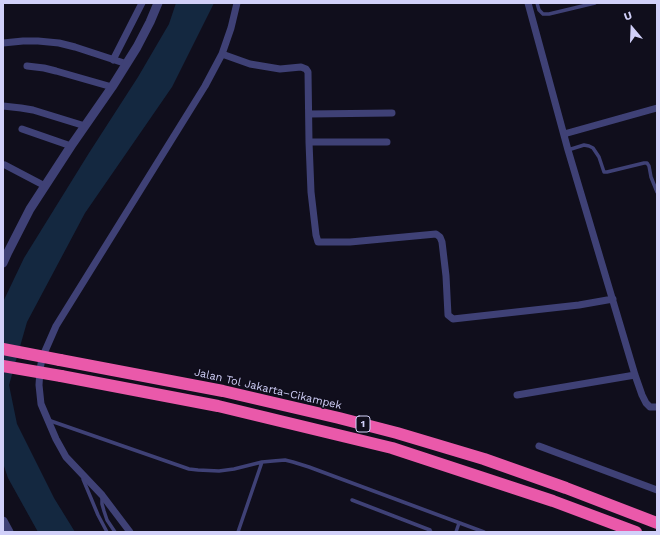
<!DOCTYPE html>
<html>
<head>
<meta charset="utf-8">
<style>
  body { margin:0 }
  #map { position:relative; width:660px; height:535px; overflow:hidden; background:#100e1c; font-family:"Work Sans",sans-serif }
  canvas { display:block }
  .frame { position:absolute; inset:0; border:4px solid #d1d0f9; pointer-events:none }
  .north { position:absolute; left:612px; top:8px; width:40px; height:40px; -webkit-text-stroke:3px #100e1c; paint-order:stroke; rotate:341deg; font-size:11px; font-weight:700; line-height:16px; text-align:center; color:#d1d0f9 }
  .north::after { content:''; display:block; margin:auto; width:14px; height:18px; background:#d1d0f9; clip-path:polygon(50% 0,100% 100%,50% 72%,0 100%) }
</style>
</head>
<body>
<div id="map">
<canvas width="660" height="535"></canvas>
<div class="frame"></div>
<div class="north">U</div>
</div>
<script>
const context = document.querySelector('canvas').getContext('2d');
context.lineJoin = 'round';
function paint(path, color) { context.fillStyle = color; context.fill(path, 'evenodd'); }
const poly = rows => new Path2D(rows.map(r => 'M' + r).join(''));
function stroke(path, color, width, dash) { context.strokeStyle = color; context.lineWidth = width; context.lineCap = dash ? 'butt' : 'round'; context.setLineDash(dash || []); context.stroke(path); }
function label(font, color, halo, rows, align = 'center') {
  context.font = font + ' "Work Sans",sans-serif'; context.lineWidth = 3; context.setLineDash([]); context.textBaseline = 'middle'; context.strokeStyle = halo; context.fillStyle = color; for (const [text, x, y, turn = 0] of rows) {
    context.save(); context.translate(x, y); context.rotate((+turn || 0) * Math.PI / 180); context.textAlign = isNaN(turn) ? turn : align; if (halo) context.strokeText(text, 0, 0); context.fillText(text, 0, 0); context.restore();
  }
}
const water = poly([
  [176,3,214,3,172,87,85,213,27,322,9,385,17,424,54,498,75,532,38,532,8,478,3,463,3,302,24,258,89,153,138,77,169,24]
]);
const service = poly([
  [537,3,539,10,543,14,549,14,595,3],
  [568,150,584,145,589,146,593,148,599,157,604,172,607,172,644,163,647,163,649,166,651,177,657,192],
  [48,420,189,469,198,470,219,471,234,469,262,462,273,461,285,460,293,462,309,467,484,532],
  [83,479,98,515,107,532],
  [102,496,102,504,104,511,107,520,115,532],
  [352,500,430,530,431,532],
  [238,532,262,462],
  [456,532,459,523]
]);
const minor = poly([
  [528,3,568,150,635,375,642,395,646,403,650,407,657,407],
  [3,43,23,41,38,41,59,43,75,47,127,64],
  [222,54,250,64,280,69,301,67,306,69,308,72,309,142,311,192,316,235,318,242,350,242,436,234,440,237,442,242,446,276,448,315,453,319,579,305,613,299],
  [113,60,142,3],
  [27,66,44,68,56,71,112,87],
  [3,106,21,108,33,110,85,126],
  [309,114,392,113],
  [22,129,71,146],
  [564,134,657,108],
  [309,142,387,142],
  [5,165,45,186],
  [517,395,635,375],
  [539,446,657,490],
  [130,532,102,495,66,457,56,439,41,404,39,385,40,370,42,358,56,326,205,86,222,54,231,28,237,3]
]);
const tertiary = poly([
  [3,263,8,252,30,209,71,146,112,87,137,47,150,22,158,3],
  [3,521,9,532]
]);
const motorway = poly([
  [60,360,223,391,339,418,397,433,484,459,566,488,657,523],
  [61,376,218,406,392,448,553,501,636,532]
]);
const motorwayBridge = poly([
  [3,349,60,360],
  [3,366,61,376]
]);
const shields = [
  [363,424,14]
];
const shieldNames = [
  ["1",363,424]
];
const streetNames = [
  ["Jalan Tol Jakarta–Cikampek",268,389,13]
];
paint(water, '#142840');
stroke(service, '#3f4176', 3.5);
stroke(minor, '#3f4176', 7);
stroke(tertiary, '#3f4176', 9);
stroke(motorway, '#ea59aa', 12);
stroke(motorwayBridge, '#ea59aa', 12);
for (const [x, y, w] of shields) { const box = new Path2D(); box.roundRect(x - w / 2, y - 8, w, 16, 3); context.fillStyle = '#100e1c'; context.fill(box); stroke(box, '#d1d0f9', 1); }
label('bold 10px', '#d1d0f9', null, shieldNames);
label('11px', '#d1d0f9', '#100e1c', streetNames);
</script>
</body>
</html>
